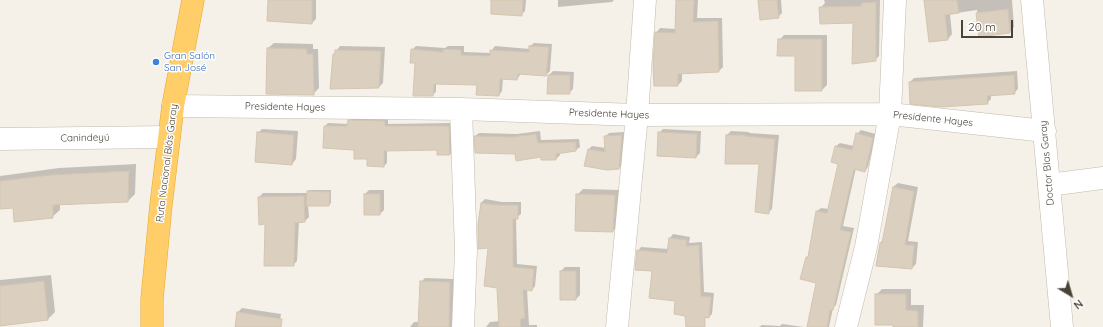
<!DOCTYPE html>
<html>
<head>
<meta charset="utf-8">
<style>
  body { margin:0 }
  #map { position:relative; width:1103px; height:327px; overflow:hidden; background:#f5f1e8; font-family:Quicksand,sans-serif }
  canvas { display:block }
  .north { position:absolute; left:1051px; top:275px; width:40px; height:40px; -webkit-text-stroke:3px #fff; paint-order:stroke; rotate:142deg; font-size:11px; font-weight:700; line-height:16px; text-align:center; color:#494236 }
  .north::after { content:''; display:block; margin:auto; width:14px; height:18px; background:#494236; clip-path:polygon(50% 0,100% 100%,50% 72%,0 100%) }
  .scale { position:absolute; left:961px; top:20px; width:52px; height:18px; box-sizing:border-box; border:2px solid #494236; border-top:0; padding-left:5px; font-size:12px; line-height:14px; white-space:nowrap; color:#494236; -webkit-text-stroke:3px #fff; paint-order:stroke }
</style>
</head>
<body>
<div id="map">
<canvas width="1103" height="327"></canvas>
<div class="north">N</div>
<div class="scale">20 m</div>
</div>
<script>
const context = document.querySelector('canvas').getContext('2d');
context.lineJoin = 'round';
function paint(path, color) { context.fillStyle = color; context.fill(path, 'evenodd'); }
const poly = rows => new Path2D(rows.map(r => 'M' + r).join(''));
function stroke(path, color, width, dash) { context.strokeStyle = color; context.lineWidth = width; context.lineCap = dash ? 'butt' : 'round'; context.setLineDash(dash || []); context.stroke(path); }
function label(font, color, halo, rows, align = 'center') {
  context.font = font + ' Quicksand,sans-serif'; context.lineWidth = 3; context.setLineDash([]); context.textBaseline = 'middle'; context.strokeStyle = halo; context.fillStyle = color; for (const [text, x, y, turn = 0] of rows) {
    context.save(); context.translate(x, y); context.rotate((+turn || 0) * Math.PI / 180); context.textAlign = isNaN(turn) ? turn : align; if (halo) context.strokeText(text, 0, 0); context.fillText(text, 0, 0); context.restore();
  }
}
const shadow = poly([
  [269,0,316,0,316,19,312,23],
  [492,0,526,0,525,11,521,15],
  [558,0,614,0,612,2,558,7],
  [677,0,698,0,697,18,722,18,723,67,719,71,682,73,682,81,678,85,656,33,660,28,676,29],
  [759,0,781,0,782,13,778,17],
  [824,0,880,0,879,56,875,60,854,22,820,8,825,3],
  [925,0,1012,0,1014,27,1010,32,980,35,977,10,950,14,952,34,948,39],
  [784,35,827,35,827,85,822,90,796,55,779,40],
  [274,43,313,44,313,49,318,49,319,88,313,94,268,48],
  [534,43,552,44,550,71,546,75,520,73,520,75,517,79,503,78,502,91,499,95,478,84,436,83,436,92,432,95,416,62,412,50,416,46,445,48,448,46,464,46,464,52,491,53,492,50,495,46,530,49,530,46],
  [340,46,385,47,383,83,379,87,334,54],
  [553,71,574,72,573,89,569,93,549,75],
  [1017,71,1018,89,1014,93,991,94,991,99,987,103,910,82,914,78],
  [352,118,388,118,388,124,452,123,453,151,450,154,438,149,387,150,387,163,384,166,368,158,325,126,328,123,349,124,349,121],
  [262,129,298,131,296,159,292,164,258,133],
  [663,129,701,131,700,153,696,157,659,133],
  [861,130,876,134,868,167,865,171,856,168,843,226,854,228,836,305,833,308,829,327,808,327,817,282,807,257,809,255,817,211,821,208,829,209,840,164,832,161,836,146,840,143,854,146,857,134],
  [540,131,541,140,579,139,580,147,576,150,560,153,560,155,556,159,542,156,516,153,475,136,479,133,517,134],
  [731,131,749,132,749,133,779,135,772,209,768,213,760,163,727,135],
  [625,132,623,165,619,168,589,149,592,146,606,148,605,137,609,133],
  [136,164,135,194,128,201,60,204,60,210,52,217,14,207,0,208,0,176,59,168],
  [898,183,918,187,908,241,918,242,916,264,912,268,877,265,880,243,884,239,893,187],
  [583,189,620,190,619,225,613,231,577,195],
  [309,190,331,190,331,203,329,205,308,205,309,217,305,221,299,221,297,261,293,265,266,223,260,223,259,197,263,193,308,193],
  [369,190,384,190,384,210,380,214,365,194],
  [485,199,502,202,521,202,521,214,516,218,517,264,537,266,535,286,532,290,527,289,529,325,537,325,537,327,486,327,490,322,500,321,498,287,489,247,479,224,481,203],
  [673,234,690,237,689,243,702,242,704,292,714,293,712,314,708,318,675,314,677,301,638,251,641,247,668,249,670,238],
  [565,267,580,267,580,295,576,299,561,299,561,271],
  [51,275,55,312,48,319,0,325,0,280],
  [425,278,454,279,453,319,455,327,410,327,414,322,419,322,421,282],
  [882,289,911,289,911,305,924,305,923,327,894,327,894,324,876,295],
  [242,308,281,314,279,327,236,327,238,312],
  [782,324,804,327,759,327,762,325,780,326]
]);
const building = poly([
  [268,0,312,0,312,24,267,21,268,0],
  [491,0,523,0,522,16,491,14,491,0],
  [676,0,694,0,693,22,718,21,719,72,678,74,678,86,654,86,653,63,655,32,675,33,676,0],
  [758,0,777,0,779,18,760,20,758,0],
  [924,0,957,0,959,13,945,15,948,40,929,42,924,0],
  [876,2,876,61,852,64,853,23,820,24,819,7,861,6,861,3,876,2],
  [1008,9,1010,33,979,37,976,13,1008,9],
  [778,39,822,39,822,91,795,91,795,56,777,56,778,39],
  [529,46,549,47,546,76,518,74,517,80,500,79,499,96,476,95,477,85,434,84,433,96,413,96,415,63,410,63,411,49,443,52,443,49,461,50,461,55,490,56,490,50,529,52,529,46],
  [267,48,307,49,307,54,313,54,314,95,266,94,267,48],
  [335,50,381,51,379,88,330,89,333,54,335,54,335,50],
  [548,75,570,75,570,94,547,94,548,75],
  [1014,75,1015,94,987,96,988,104,941,107,910,104,909,82,1014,75],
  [348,120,385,121,385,126,449,126,450,155,437,155,437,150,384,151,384,167,367,166,367,159,354,159,354,150,323,148,324,126,347,126,348,120],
  [257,132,294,135,292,165,255,162,257,132],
  [658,132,697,134,696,158,657,156,658,132],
  [856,133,873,138,865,172,854,169,840,230,851,232,833,310,830,310,827,327,807,327,816,283,800,279,806,257,808,257,816,211,827,213,838,164,831,162,835,146,852,150,856,133],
  [536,134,538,143,576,142,576,151,556,154,556,160,541,160,541,157,516,161,515,154,475,153,474,136,513,137,536,134],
  [622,135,619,169,607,170,584,166,588,149,605,152,604,136,622,135],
  [726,135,745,135,745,136,775,139,769,214,755,212,759,164,725,164,726,135],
  [129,171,128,202,53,205,53,218,14,222,13,208,0,209,0,181,51,175,129,171],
  [893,187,914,191,905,245,914,245,912,269,876,266,880,243,882,243,893,187],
  [307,191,330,192,329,206,306,206,307,191],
  [364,194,380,194,380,215,364,215,364,194],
  [576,194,615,195,613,232,575,231,576,194],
  [304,196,305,222,295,223,294,266,264,266,265,224,259,225,258,197,304,196],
  [481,203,497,205,518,205,518,219,513,219,513,267,534,269,532,291,523,290,525,318,521,319,520,327,499,327,497,288,484,286,488,248,478,249,478,224,481,203],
  [669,238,687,240,686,246,699,245,701,296,711,297,709,318,705,317,705,327,686,327,685,316,674,314,675,301,649,298,652,271,635,270,637,250,667,253,669,238],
  [560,271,576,271,576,300,560,300,560,271],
  [44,281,48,320,0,326,0,286,44,281],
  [420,281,450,282,449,327,418,327,420,281],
  [875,294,906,294,906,310,918,311,918,327,893,327,893,325,875,325,875,294],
  [237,312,282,319,281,327,235,327,237,312]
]);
const minor = poly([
  [1032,0,1062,327],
  [173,106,461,109,637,115,890,114,1045,131],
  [461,109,466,250,463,327],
  [0,139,169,137],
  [1049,185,1103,178],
  [617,327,637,115,645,0],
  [846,327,866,247,890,114,895,0]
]);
const highway = poly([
  [152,327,152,299,161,205,173,106,193,0]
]);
const markers = [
  [156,62,4,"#3f7fe0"]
];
const shopNames = [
  ["Gran Salón",164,56],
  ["San José",164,68]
];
const streetNames = [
  ["Presidente Hayes",285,107,1],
  ["Presidente Hayes",609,114,2],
  ["Presidente Hayes",933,119,6],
  ["Canindeyú",85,138,-1],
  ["Ruta Nacional Blás Garay",167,163,-83],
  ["Doctor Blas Garay",1047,163,-95]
];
paint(shadow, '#0003');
paint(building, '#dbd0bf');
stroke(building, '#d3c5af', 1);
stroke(minor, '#c2b9aa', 23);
stroke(highway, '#eaa62d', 23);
stroke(minor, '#fff', 22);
stroke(highway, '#ffce69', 22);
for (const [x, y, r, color] of markers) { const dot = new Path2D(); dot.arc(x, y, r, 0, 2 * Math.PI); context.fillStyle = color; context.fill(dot); stroke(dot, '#fff', 1.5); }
label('10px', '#366cbe', '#fff', shopNames, 'left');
label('10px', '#494236', '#fff', streetNames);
</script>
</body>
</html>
